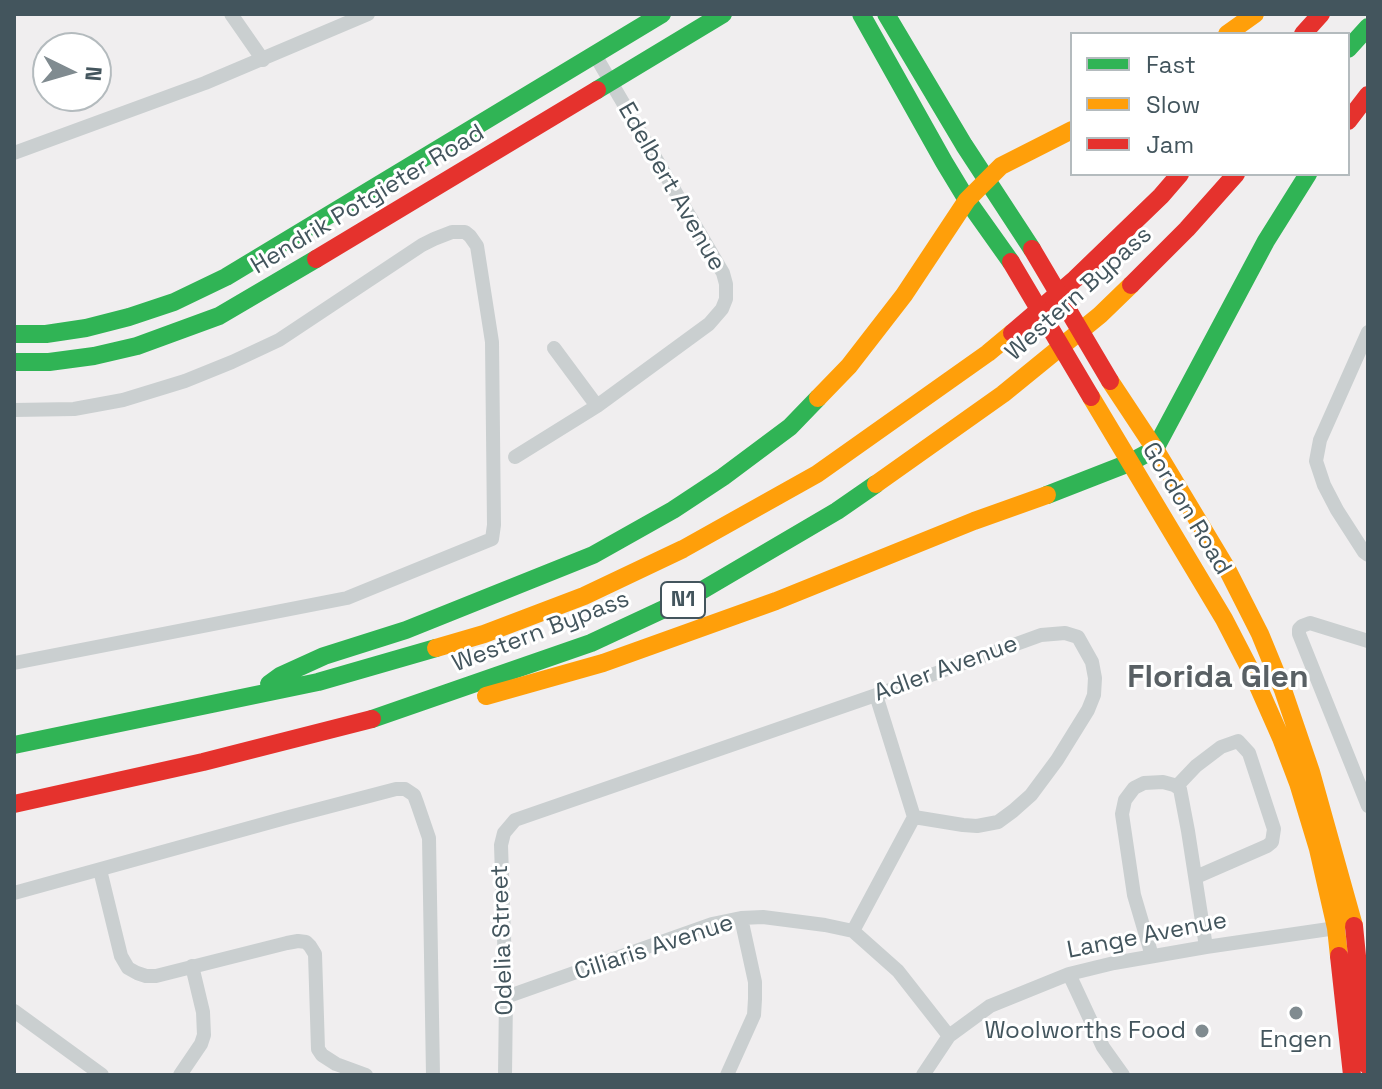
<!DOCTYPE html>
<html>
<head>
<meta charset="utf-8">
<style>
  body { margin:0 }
  #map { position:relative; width:1382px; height:1089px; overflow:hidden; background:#f0eeef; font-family:"Space Grotesk",sans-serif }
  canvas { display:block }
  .frame { position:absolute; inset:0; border:16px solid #43555d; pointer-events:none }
  .legend { position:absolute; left:1070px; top:32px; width:280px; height:144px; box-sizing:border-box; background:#fff; border:2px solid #b4bbbe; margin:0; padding:10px 14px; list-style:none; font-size:24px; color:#43555d }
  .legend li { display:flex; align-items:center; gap:16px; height:40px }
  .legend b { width:40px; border:2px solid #b4bbbe }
  .north { position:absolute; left:32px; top:32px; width:80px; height:80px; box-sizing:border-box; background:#fff; border:2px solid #b4bbbe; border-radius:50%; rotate:95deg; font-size:22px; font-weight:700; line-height:32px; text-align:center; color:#43555d }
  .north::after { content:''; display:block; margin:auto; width:28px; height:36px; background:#808b90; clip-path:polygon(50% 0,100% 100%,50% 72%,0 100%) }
</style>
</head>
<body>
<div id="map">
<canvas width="1382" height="1089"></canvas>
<div class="frame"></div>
<ul class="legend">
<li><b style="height:10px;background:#30b455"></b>Fast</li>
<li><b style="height:10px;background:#ff9f0a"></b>Slow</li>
<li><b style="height:10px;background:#e5322d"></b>Jam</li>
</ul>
<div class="north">N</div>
</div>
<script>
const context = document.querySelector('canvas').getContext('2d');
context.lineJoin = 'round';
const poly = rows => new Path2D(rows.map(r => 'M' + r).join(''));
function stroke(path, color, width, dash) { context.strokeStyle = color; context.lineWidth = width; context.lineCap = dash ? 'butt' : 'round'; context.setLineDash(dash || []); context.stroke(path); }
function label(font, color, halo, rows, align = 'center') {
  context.font = font + ' "Space Grotesk",sans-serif'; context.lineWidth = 6; context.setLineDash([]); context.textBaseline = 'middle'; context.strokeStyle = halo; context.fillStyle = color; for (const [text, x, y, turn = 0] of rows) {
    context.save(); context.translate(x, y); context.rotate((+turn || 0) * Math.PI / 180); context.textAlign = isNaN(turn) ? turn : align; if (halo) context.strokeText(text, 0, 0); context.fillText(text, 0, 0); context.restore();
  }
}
const street = poly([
  [231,14,263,60],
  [14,153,205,83,368,14],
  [1368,332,1320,440,1316,461,1324,485,1337,510,1364,552,1368,555],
  [554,348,597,406],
  [14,410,74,409,123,400,185,381,232,362,279,340,422,245,434,239,452,232,465,232,470,236,477,246,492,342,494,525,492,539,347,598,14,663],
  [515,457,597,406,709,324,722,309,726,299,726,284,723,273,595,55],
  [1368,641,1310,623,1302,626,1299,629,1299,634,1368,806],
  [1177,786,1196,766,1221,747,1238,741,1249,753,1274,829,1272,842,1267,846,1196,877],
  [100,870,121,956,128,968,137,973,146,976,156,976,287,943,298,941,306,942,310,946,315,954,318,1049,322,1055,336,1064,366,1075],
  [14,893,289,817,396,789,405,789,414,795,417,803,429,838,433,1075],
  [853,931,914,817,876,695],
  [1152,956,1134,895,1122,814,1125,800,1134,788,1144,783,1163,782,1174,785,1180,789,1188,831,1206,947],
  [1069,974,1103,1047,1123,1075],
  [506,997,712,924,741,918,763,917,825,925,853,931,898,971,949,1036],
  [14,1011,102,1075],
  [180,1075,201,1044,204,1035,203,1012,192,966],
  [505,1075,506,997,501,845,504,833,515,820,876,695,1041,635,1065,633,1078,637,1092,662,1095,678,1094,695,1088,710,1057,760,1031,795,1013,811,998,822,977,826,963,825,914,817],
  [727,1075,754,1015,755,999,755,982,741,918],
  [923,1075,949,1036,990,1006,1069,974,1114,963,1206,947,1336,928]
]);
const fast = poly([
  [861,14,944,162,967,200,1011,262],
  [886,14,964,145,1032,249],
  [1348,49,1368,27],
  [597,90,723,14],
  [14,334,46,334,86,328,129,317,174,302,226,277,662,14],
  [14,362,49,362,94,356,137,346,219,316,316,259],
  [1047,495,1129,463,1155,449,1266,241,1308,174],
  [269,684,280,676,324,656,406,630,593,555,673,510,723,477,790,427,818,398],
  [372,719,591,643,694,595,837,511,876,484],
  [14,745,318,682,436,648]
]);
const slow = poly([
  [1227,34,1255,14],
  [1110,381,1155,449,1227,569,1260,634,1283,690,1311,772,1354,926],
  [1091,397,1224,619,1254,677,1281,738,1298,783,1318,849,1336,928,1339,956],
  [818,398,849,366,904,295,967,200,1001,166,1072,130],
  [876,484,1003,394,1100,315,1131,285],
  [436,648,484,634,584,596,683,549,817,474,988,353,1012,333],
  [486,696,603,663,776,601,974,521,1047,495]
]);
const jam = poly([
  [1303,34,1321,14],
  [1348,121,1368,95],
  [316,259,597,90],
  [1131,285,1187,229,1236,174],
  [1012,333,1075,279,1161,196,1180,174],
  [14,804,203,762,372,719],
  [1354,926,1368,1066],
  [1339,956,1352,1075]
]);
const jamBridge = poly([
  [1032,249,1110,381],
  [1011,262,1091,397]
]);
const markers = [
  [1296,1013,8,"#808b90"],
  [1202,1031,8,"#808b90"]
];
const shields = [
  [683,600,44]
];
const shieldNames = [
  ["N1",683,600]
];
const streetNames = [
  ["Edelbert Avenue",671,187,60],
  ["Hendrik Potgieter Road",368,200,-31],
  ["Western Bypass",1079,294,-42],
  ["Gordon Road",1186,509,59],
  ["Western Bypass",541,632,-21],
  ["Adler Avenue",946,669,-20],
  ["Lange Avenue",1147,936,-11],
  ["Odelia Street",503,940,-92],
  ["Ciliaris Avenue",654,948,-18]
];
const poiNames = [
  ["Woolworths Food",1186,1031],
  ["Engen",1296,1040,"center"]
];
const districtNames = [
  ["Florida Glen",1218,678]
];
stroke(street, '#cacfd0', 14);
stroke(fast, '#30b455', 18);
stroke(slow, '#ff9f0a', 18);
stroke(jam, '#e5322d', 18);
stroke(jamBridge, '#e5322d', 18);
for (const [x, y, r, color] of markers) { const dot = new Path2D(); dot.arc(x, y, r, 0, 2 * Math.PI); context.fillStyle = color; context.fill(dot); stroke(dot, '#fff', 3); }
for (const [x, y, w] of shields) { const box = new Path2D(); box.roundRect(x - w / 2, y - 18, w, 36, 6); context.fillStyle = '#fff'; context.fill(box); stroke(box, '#43555d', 2); }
label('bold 22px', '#43555d', null, shieldNames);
label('24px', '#43555d', '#fff', streetNames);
label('24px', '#43555d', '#fff', poiNames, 'right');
label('bold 32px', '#596064', '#fff', districtNames);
</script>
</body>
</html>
